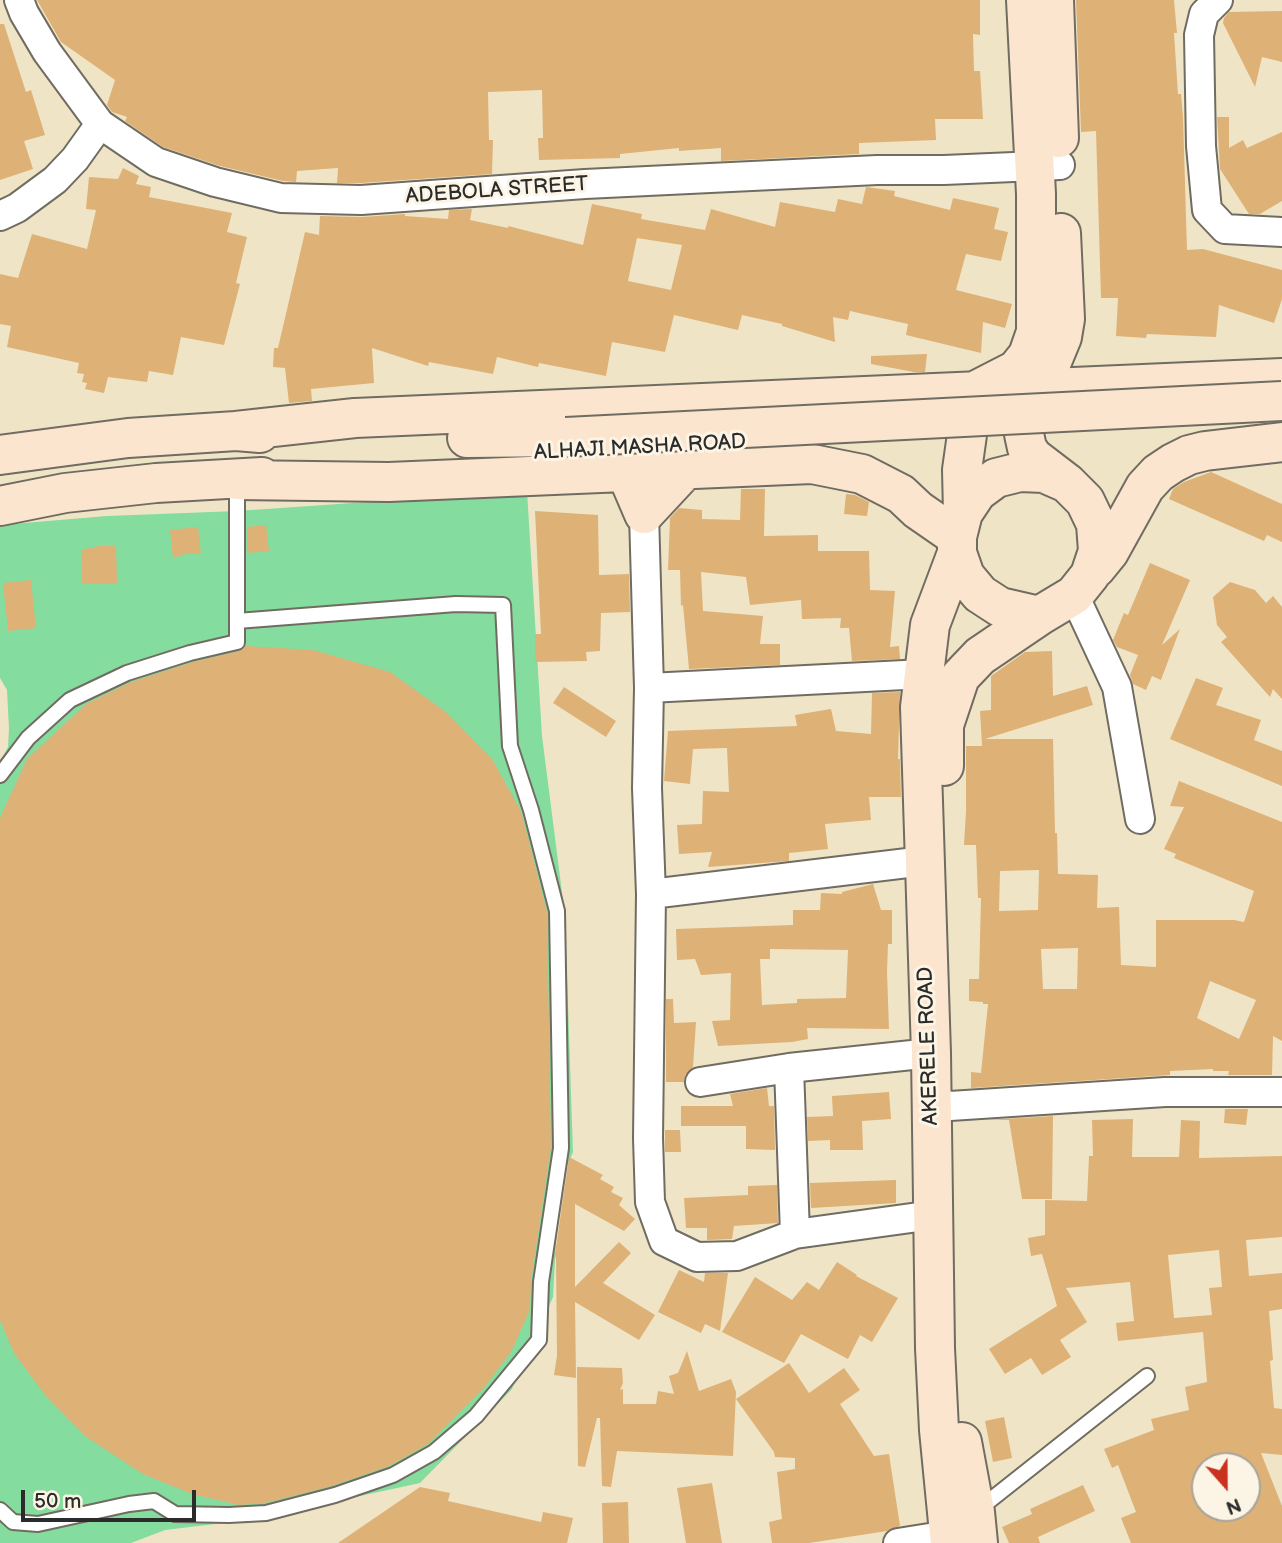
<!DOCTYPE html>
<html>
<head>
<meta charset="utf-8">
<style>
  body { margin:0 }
  #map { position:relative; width:1282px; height:1543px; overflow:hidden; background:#efe5c6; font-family:"Balsamiq Sans",sans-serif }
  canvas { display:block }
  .north { position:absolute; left:1191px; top:1452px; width:70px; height:70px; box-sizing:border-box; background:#fcf5e5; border:2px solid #a8a49b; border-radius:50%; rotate:159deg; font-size:19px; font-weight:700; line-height:28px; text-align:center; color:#2b2b2b }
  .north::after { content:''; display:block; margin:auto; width:24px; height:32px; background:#c8321e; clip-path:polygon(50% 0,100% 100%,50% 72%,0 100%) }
  .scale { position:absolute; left:21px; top:1490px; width:175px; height:32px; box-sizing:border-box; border:4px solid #2b2b2b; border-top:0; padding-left:9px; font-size:21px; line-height:24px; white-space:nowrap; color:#2b2b2b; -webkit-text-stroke:5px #fcf5e5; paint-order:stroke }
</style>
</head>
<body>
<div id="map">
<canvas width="1282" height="1543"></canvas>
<div class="north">N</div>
<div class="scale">50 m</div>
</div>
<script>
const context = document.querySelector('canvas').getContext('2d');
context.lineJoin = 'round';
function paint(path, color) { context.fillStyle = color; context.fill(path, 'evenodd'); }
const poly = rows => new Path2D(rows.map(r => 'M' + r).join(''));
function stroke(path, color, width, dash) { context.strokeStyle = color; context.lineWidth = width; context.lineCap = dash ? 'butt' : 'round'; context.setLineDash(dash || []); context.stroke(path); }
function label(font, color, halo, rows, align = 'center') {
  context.font = font + ' "Balsamiq Sans",sans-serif'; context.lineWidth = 6; context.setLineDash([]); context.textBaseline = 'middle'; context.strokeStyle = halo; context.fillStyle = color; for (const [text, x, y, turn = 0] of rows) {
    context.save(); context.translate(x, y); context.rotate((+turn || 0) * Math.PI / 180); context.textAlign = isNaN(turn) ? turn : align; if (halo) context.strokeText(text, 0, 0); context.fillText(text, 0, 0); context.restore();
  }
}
const green = poly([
  [527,491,542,736,565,916,573,1152,559,1185,553,1297,512,1389,420,1483,249,1520,165,1530,131,1543,0,1543,0,762,8,747,9,729,7,690,0,678,0,525,107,516,237,511]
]);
const building = poly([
  [37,0,980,0,980,35,973,34,974,71,980,71,983,119,935,119,936,140,859,143,859,154,721,161,721,148,679,151,679,148,620,154,620,158,539,160,538,138,543,138,542,90,488,92,489,140,493,140,492,174,361,183,337,183,338,168,297,171,296,182,283,181,220,166,163,147,125,121,127,117,112,112,107,105,115,80,61,42],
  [1076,0,1174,0,1177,33,1174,33,1178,94,1181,94,1183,117,1187,250,1203,249,1282,270,1282,299,1274,323,1219,305,1216,337,1147,334,1146,338,1116,336,1118,298,1101,298,1096,131,1081,132],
  [1282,11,1282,62,1262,57,1255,87,1223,23,1224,18,1229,12],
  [0,24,4,24,26,92,31,90,45,135,24,141,33,169,0,180],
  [1217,117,1229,117,1229,148,1243,140,1247,148,1282,132,1282,201,1260,214,1249,214,1220,169],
  [123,168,139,176,136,184,151,187,149,197,232,213,227,232,247,237,236,283,240,284,224,345,181,337,173,375,149,371,147,382,108,377,104,393,85,389,87,383,82,382,84,374,77,373,79,363,7,347,11,326,0,324,0,274,18,278,32,234,87,249,96,210,86,209,89,177,118,179],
  [866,187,895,191,894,196,950,210,953,198,999,208,994,229,1008,232,1001,261,966,254,956,290,1012,304,1005,328,983,322,981,353,906,335,908,324,850,311,848,320,833,317,835,342,782,326,782,324,742,315,738,330,674,315,665,352,612,342,606,376,539,363,538,367,497,357,493,374,429,362,428,366,372,348,374,383,311,389,312,401,289,403,285,368,273,367,274,348,278,348,305,232,319,235,320,216,362,217,405,214,405,216,448,219,449,210,472,209,470,220,508,228,508,226,583,245,592,204,642,214,641,219,705,230,711,209,775,227,780,202,835,212,838,199,862,204],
  [637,238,682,245,671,290,628,281],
  [927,354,925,372,914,372,871,364,871,356],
  [1211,472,1282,504,1282,542,1267,535,1264,541,1169,499,1173,489,1184,482],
  [741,489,765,489,764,536,818,535,818,551,869,551,870,590,895,591,890,647,899,646,900,659,852,661,849,628,840,628,841,618,802,619,801,600,750,605,746,577,701,572,703,611,763,616,760,644,780,644,780,665,689,669,683,605,681,606,680,570,668,570,670,518,679,508,702,510,702,519,740,520],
  [846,494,855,495,869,502,867,516,844,514],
  [535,511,598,515,599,575,629,574,630,612,601,613,600,651,586,652,587,661,535,662,535,634,541,634],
  [266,525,269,551,247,553,247,527],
  [198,527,201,554,186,554,173,558,170,530],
  [99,546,116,546,117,584,82,584,81,550],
  [1150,563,1190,580,1162,645,1180,629,1161,680,1152,676,1146,690,1133,684,1130,675,1138,655,1117,647,1113,640,1124,613,1128,615],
  [31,580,36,628,8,631,3,583],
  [1230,582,1255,590,1266,603,1273,596,1282,607,1282,699,1273,689,1270,697,1221,642,1227,637,1217,625,1213,597],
  [246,646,313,650,390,672,446,712,492,759,521,811,547,912,551,1147,531,1281,530,1310,511,1352,483,1389,428,1444,389,1466,332,1486,265,1503,239,1505,192,1494,143,1474,85,1436,45,1395,14,1353,0,1320,0,818,27,759,86,704,131,682,193,662,239,651],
  [1052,651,1053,696,1087,686,1093,705,985,739,1053,739,1055,833,1057,833,1058,874,1098,875,1097,908,1119,907,1121,965,1156,967,1156,920,1234,920,1244,922,1254,891,1174,858,1176,854,1164,849,1184,807,1170,806,1179,781,1282,822,1282,1041,1273,1036,1272,1075,1228,1075,1229,1071,1213,1071,1213,1069,1170,1071,1170,1075,971,1088,971,1072,981,1073,988,1004,983,1004,983,1002,969,1001,969,979,979,979,981,898,978,898,976,845,964,845,966,810,966,746,982,746,980,711,991,710,991,676,1025,652],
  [1039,870,1038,910,999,911,1000,871],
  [1078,948,1077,989,1043,989,1041,949],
  [1210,981,1256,1000,1239,1039,1197,1018],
  [1196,678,1223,688,1216,705,1261,720,1254,740,1282,751,1282,786,1170,739],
  [564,687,616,721,606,737,553,703],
  [900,692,898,759,900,759,901,797,869,797,871,820,825,824,828,849,789,853,789,861,708,867,712,852,679,854,677,825,702,824,703,791,729,792,727,748,693,749,690,784,664,781,668,731,797,726,795,715,831,709,836,731,871,734,872,693],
  [873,884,881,910,892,910,892,944,888,944,887,972,889,1029,807,1028,808,1039,792,1042,718,1046,712,1021,730,1020,731,973,701,975,695,959,677,960,676,929,793,925,793,910,820,910,821,893,842,894,842,892],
  [770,949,848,950,846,998,797,999,797,1003,762,1005,760,959,770,959],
  [666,999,673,999,674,1023,696,1022,693,1067,685,1075,684,1082,666,1082],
  [767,1088,769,1106,774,1106,775,1150,746,1149,746,1126,681,1126,681,1106,733,1106,730,1094],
  [889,1092,891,1119,862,1121,863,1150,830,1150,830,1140,808,1141,807,1117,833,1116,832,1096],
  [1225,1109,1248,1109,1246,1125,1224,1123],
  [1053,1116,1052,1199,1022,1199,1009,1120,987,1120],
  [1133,1119,1132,1157,1179,1157,1181,1120,1200,1121,1199,1158,1282,1156,1282,1237,1246,1240,1249,1276,1282,1273,1282,1309,1269,1311,1273,1360,1270,1361,1274,1408,1282,1409,1282,1455,1261,1453,1282,1506,1282,1543,1131,1543,1121,1518,1136,1512,1118,1465,1112,1468,1104,1449,1154,1430,1151,1419,1189,1410,1185,1387,1207,1382,1203,1332,1118,1341,1116,1323,1134,1321,1130,1282,1066,1288,1087,1322,1060,1340,1071,1357,1042,1375,1031,1358,1005,1374,989,1349,1057,1306,1042,1254,1031,1256,1028,1238,1045,1235,1045,1200,1087,1201,1089,1156,1093,1156,1092,1120],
  [1219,1250,1222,1287,1209,1288,1212,1315,1174,1318,1168,1255],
  [1205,1466,1247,1466,1247,1508,1205,1508],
  [665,1130,680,1130,681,1152,665,1152],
  [569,1157,603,1175,600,1179,614,1187,611,1192,623,1198,619,1205,635,1219,624,1231,575,1204,575,1287,619,1242,631,1253,603,1283,655,1315,639,1340,575,1302,576,1378,554,1375,557,1356,556,1256,554,1261],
  [896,1180,896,1203,811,1208,810,1183],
  [777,1185,778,1223,734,1226,732,1239,707,1240,707,1228,686,1228,684,1198,748,1195,748,1186],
  [837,1262,857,1275,856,1276,898,1298,872,1342,860,1335,848,1359,801,1334,784,1363,722,1332,755,1277,792,1300,807,1282,819,1290],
  [679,1270,704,1282,705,1273,728,1273,720,1331,705,1324,701,1333,658,1312],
  [687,1351,699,1391,731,1379,736,1392,733,1456,617,1451,611,1487,602,1486,600,1418,597,1418,585,1467,578,1466,577,1367,622,1368,623,1383,620,1390,623,1389,623,1404,656,1404,658,1391,674,1394,669,1376,678,1373],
  [789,1363,809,1393,844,1368,860,1390,840,1404,874,1456,889,1454,900,1526,887,1531,809,1543,772,1543,769,1522,782,1519,777,1472,795,1469,795,1458,775,1457,774,1452,736,1399],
  [1004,1417,1012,1458,993,1462,985,1421],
  [712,1483,722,1543,686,1543,677,1488],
  [1083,1485,1095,1511,1038,1537,1040,1543,1009,1543,1002,1527,1032,1514,1030,1509],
  [420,1487,450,1493,448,1501,541,1522,543,1512,573,1518,567,1543,338,1543],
  [628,1502,629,1543,603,1543,602,1503]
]);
const lane = poly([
  [0,775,28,738,70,700,127,673,190,653,237,642,237,621],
  [979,1509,1147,1376],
  [0,1510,13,1522,38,1524,129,1504,154,1501,175,1514,229,1515,266,1513,335,1495,393,1475,434,1452,476,1416,539,1340,541,1282,561,1148,557,911,531,810,510,746,503,605,456,604,237,621,237,482]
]);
const street = poly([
  [19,0,24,13,47,52,100,124,156,162,215,182,281,198,361,200,585,184,877,170,944,170,1060,165],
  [1218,0,1204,14,1199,35,1201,146,1207,210,1225,229,1282,232],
  [0,216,17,208,55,180,75,159,100,124],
  [644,514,649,688,647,788,651,894,648,1138,650,1202,664,1241,697,1257,737,1256,795,1234,933,1215],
  [1074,595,1117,687,1140,819],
  [649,688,924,674],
  [651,894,924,861],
  [789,1068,795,1234],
  [700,1082,789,1068,931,1053],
  [931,1100,950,1106,1165,1092,1282,1092],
  [898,1543,948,1535]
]);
const secondary = poly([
  [1054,0,1059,138],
  [1061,233,1065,319,1062,337,1048,371,1035,389,1024,434,1027,448,1033,457,1067,483],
  [236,431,355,418,1282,378],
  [467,438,566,437],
  [0,455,128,438,236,431,260,433],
  [626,472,644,514,685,470],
  [1020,472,1044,473,1067,483,1085,501,1096,524,1098,551,1090,575,1074,595,1039,616,1000,607,980,594,965,576,957,553,957,537,963,513,977,492,996,478,1020,472],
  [237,480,389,482,812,464,862,474,901,494,918,510,957,537],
  [0,506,65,493,156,483,262,477],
  [963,513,962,470,973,392,1016,370,1028,355,1036,332,1036,194,1026,0],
  [1096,568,1109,552,1145,487,1158,473,1173,463,1189,455,1205,451,1282,442],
  [944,766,944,725,960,677,980,656,1039,616],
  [962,1442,975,1512,978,1543],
  [950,1543,939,1430,935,1348,931,1053,920,707,930,625,957,553]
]);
const secondaryBridge = poly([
  [566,437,1282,401]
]);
const streetNames = [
  ["ADEBOLA STREET",497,191,-4],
  ["ALHAJI MASHA ROAD",640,448,-3],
  ["AKERELE ROAD",929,1046,-92]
];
paint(green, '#85dc9f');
paint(building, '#deb177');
stroke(lane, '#706c61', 18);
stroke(street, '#706c61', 32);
stroke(secondary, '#706c61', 42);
stroke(lane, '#fff', 14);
stroke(street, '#fff', 28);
stroke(secondary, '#fbe5cf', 38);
stroke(secondaryBridge, '#706c61', 42, []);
stroke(secondaryBridge, '#fbe5cf', 38);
label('21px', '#2b2b2b', '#fcf5e5', streetNames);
</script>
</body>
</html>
